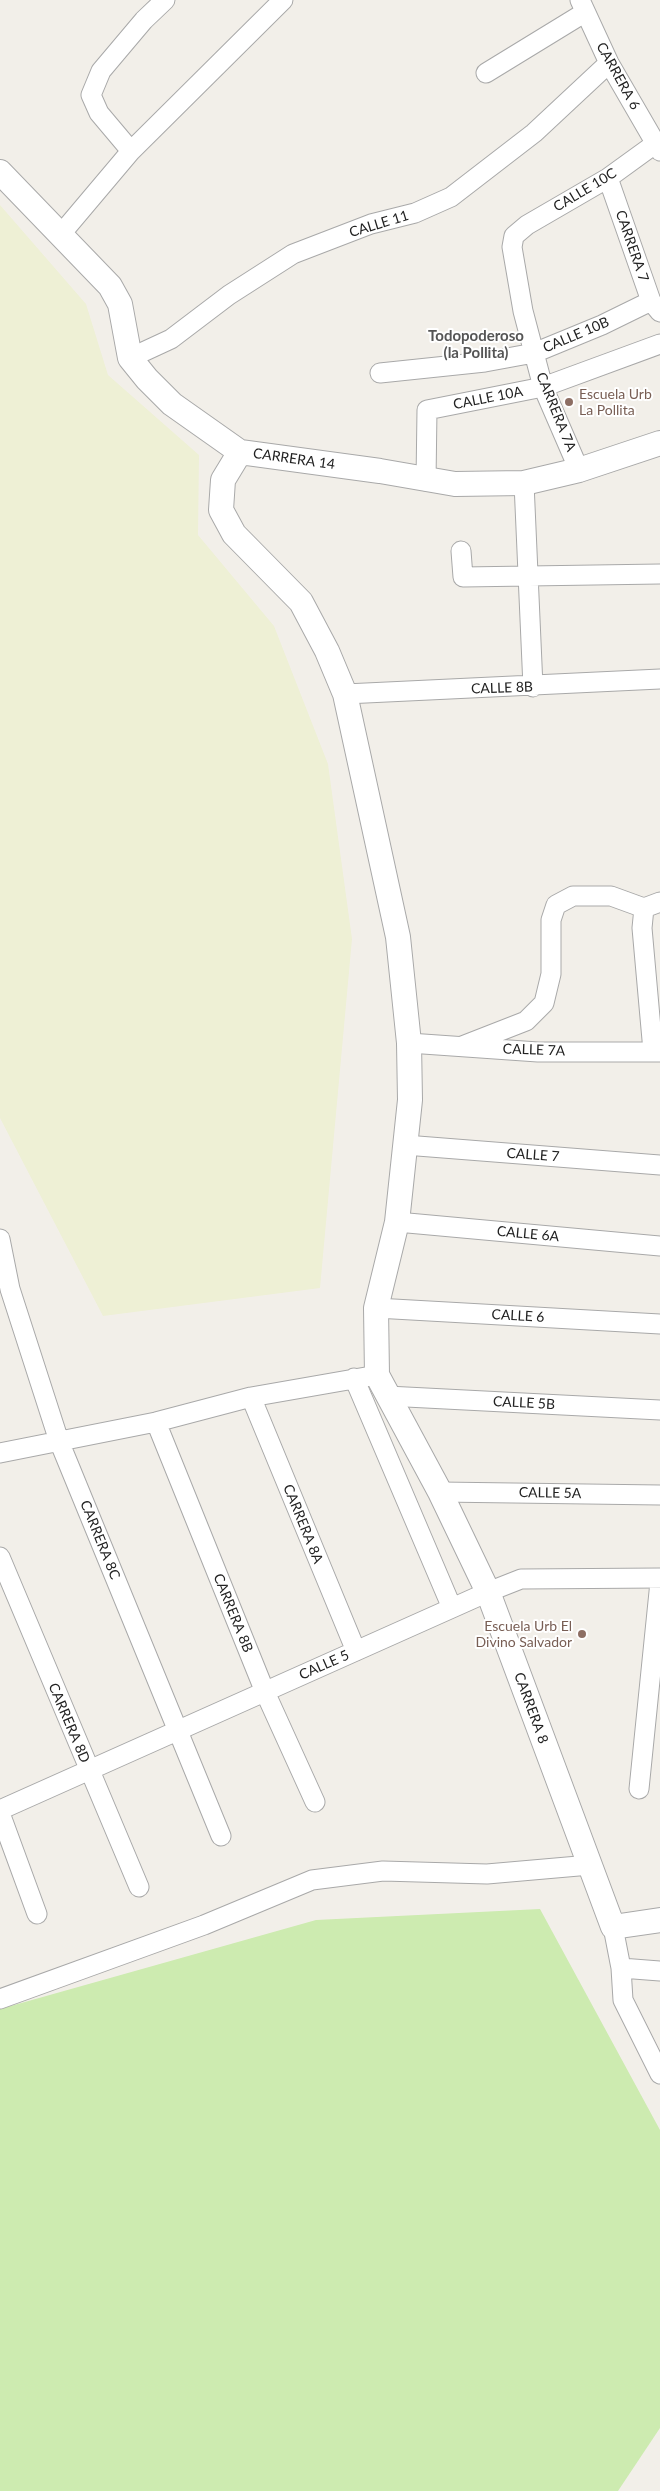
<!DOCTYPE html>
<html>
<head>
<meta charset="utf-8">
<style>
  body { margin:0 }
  canvas { display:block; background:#f2efe9 }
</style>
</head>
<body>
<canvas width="660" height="2491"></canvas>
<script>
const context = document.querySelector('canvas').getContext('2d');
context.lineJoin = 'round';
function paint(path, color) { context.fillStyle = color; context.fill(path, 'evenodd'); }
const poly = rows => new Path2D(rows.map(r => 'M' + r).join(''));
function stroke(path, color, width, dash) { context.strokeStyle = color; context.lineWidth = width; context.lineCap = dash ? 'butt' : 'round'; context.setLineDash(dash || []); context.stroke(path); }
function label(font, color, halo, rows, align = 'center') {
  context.font = font + ' Lato,sans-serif'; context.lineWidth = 4; context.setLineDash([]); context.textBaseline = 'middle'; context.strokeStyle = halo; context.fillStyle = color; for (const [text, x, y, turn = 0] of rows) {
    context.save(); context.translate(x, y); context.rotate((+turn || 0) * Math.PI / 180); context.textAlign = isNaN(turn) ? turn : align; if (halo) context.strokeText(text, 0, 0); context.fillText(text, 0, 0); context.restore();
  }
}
const farmland = poly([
  [0,205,86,304,108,375,199,455,198,535,274,626,328,764,352,939,320,1288,103,1316,0,1118]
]);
const grass = poly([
  [540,1909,660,2130,660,2428,618,2491,0,2491,0,2009,316,1920]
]);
const minor = poly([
  [580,0,609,63,660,151],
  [486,73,584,13],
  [131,151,99,113,91,95,101,71,144,20,165,0],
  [608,178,651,301,660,312],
  [61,234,131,151,283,0],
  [130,358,171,339,229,295,293,254,371,224,415,213,451,197,534,133,609,63],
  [380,373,485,362,534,353,602,325,651,301],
  [579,470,543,387,523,311,512,247,514,236,527,225,608,178,655,144],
  [426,481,427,410,543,387,660,344],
  [524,483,533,687],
  [461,551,463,577,660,574],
  [345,694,660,679],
  [644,908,642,928,653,1051],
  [409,1043,538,1052,660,1052],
  [462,1046,526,1021,544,1003,551,974,551,920,556,905,573,896,611,896,644,908,660,902],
  [405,1145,660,1165],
  [397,1222,660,1246],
  [0,1239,10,1289,59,1441,221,1836],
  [376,1308,660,1324],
  [354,1378,452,1608],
  [387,1396,660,1410],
  [251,1397,356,1651],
  [156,1422,265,1692,315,1802],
  [0,1453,156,1422,251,1397,377,1375],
  [440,1492,660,1495],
  [0,1557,139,1887],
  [639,1789,660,1582],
  [0,1810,488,1592,521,1579,660,1578],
  [0,1813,37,1914],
  [613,1927,621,1968,623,2000,660,2074],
  [621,1968,660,1971],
  [0,1999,204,1925,312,1880,383,1871,487,1874,590,1865]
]);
const tertiary = poly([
  [0,172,110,286,120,304,130,358,147,379,172,404,240,452,380,471,455,484,524,483,579,470,660,443],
  [240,452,223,480,221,510,234,534,301,602,327,651,345,694,398,937,409,1043,410,1100,397,1222,376,1308,377,1375,440,1492,488,1592,613,1927,660,1920]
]);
const markers = [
  [569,402,5,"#8d6e63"],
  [582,1634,5,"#8d6e63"]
];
const streetNames = [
  ["CARRERA 6",618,76,61],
  ["CALLE 10C",585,190,-31],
  ["CALLE 11",379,224,-17],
  ["CARRERA 7",632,246,71],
  ["CALLE 10B",576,335,-23],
  ["CALLE 10A",488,398,-11],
  ["CARRERA 7A",556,412,68],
  ["CARRERA 14",294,459,8],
  ["CALLE 8B",502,688,-2],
  ["CALLE 7A",534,1050,2],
  ["CALLE 7",533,1155,4],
  ["CALLE 6A",528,1234,5],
  ["CALLE 6",518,1316,3],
  ["CALLE 5B",524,1403,3],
  ["CALLE 5A",550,1493,1],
  ["CARRERA 8A",303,1524,68],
  ["CARRERA 8C",100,1540,68],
  ["CARRERA 8B",233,1613,68],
  ["CALLE 5",324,1665,-24],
  ["CARRERA 8",531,1708,70],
  ["CARRERA 8D",69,1723,67]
];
const educationNames = [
  ["Escuela Urb",579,394],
  ["La Pollita",579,410],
  ["Escuela Urb El",572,1626,"right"],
  ["Divino Salvador",572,1642,"right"]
];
const neighbourhoodNames = [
  ["Todopoderoso",476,336],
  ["(la Pollita)",476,353]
];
paint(farmland, '#eef0d5');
paint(grass, '#cdebb0');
stroke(minor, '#a9a9a9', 21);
stroke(tertiary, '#a9a9a9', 26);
stroke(minor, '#fff', 19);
stroke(tertiary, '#fff', 24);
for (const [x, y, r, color] of markers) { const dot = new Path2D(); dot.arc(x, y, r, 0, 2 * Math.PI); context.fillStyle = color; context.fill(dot); stroke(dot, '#fff', 2); }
label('14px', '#222', '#fff', streetNames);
label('14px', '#785e54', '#fff', educationNames, 'left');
label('bold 15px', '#555', '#fff', neighbourhoodNames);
</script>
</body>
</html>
